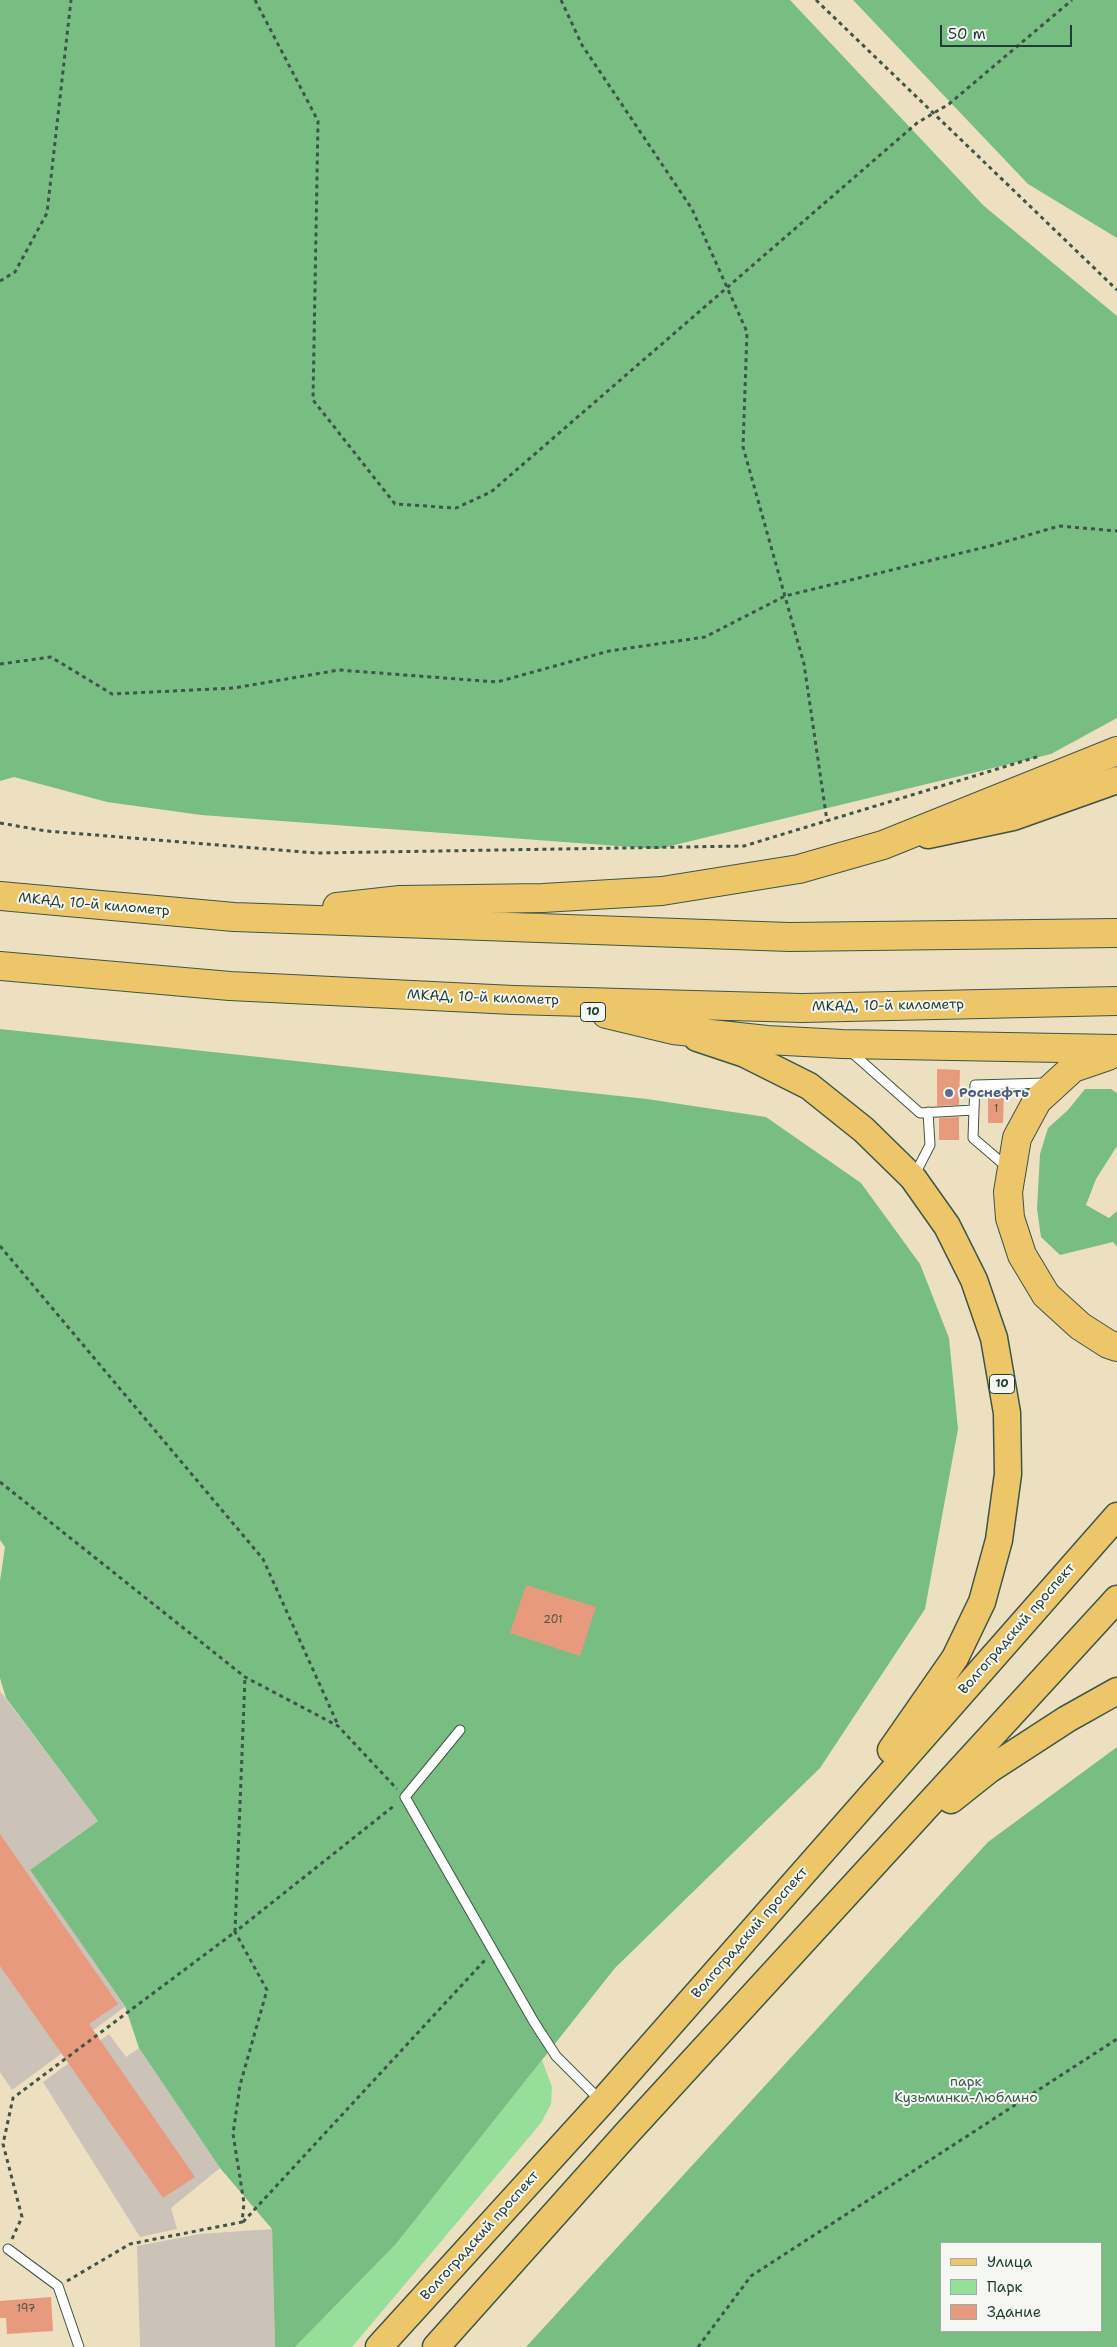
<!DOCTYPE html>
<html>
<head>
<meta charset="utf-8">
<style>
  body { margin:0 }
  #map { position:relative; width:1117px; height:2347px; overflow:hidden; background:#ece0c1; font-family:"Shantell Sans",sans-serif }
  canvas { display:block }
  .legend { position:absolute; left:940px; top:2242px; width:162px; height:90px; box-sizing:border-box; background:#f6f6f2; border:1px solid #a0aca6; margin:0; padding:6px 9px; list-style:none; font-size:15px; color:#1f3d34 }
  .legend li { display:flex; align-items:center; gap:10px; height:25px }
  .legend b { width:25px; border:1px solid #a0aca6 }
  .scale { position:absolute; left:940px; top:25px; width:132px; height:22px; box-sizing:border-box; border:2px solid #1f3d34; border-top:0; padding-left:6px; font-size:15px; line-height:18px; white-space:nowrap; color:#1f3d34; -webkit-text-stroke:4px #f6f6f2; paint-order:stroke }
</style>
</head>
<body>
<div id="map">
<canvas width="1117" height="2347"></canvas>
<ul class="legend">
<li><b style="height:6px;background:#ecc669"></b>Улица</li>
<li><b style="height:14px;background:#95df9b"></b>Парк</li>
<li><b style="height:14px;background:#e89a7f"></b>Здание</li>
</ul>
<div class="scale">50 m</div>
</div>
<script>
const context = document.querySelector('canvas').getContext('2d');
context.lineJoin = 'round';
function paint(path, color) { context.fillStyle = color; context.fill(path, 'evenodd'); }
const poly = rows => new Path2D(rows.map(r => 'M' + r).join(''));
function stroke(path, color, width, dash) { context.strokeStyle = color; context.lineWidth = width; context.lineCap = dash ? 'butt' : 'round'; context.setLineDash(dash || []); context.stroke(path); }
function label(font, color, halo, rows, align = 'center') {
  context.font = font + ' "Shantell Sans",sans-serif'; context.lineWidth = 4; context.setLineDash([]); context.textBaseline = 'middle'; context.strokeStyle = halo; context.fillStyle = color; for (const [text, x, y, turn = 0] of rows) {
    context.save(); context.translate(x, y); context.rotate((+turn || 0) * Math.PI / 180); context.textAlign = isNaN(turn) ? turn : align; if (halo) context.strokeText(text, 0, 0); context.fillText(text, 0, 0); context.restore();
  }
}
const industrial = poly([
  [0,1691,98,1821,30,1870,126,2006,12,2090,0,2072],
  [109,2034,126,2057,139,2048,220,2168,171,2208,177,2229,140,2237,43,2082],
  [272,2229,275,2347,140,2347,137,2246,200,2234]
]);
const green = poly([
  [542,2060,552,2087,551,2104,541,2123,352,2347,295,2347,396,2244]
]);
const forest = poly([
  [0,0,790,0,984,206,1117,316,1117,718,1051,754,658,849,201,815,107,802,14,777,0,781],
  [853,0,1117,0,1117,238,1028,184],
  [0,1029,647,1099,766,1117,861,1183,920,1264,949,1338,958,1429,925,1609,820,1768,615,1968,396,2244,295,2347,275,2347,272,2229,220,2168,139,2048,125,2006,30,1870,98,1821,6,1698,0,1678,0,1581,5,1547,0,1540],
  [1085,1089,1111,1089,1117,1093,1117,1146,1096,1179,1086,1205,1109,1218,1117,1211,1117,1247,1113,1242,1060,1255,1041,1237,1037,1209,1040,1154,1048,1128,1068,1110],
  [1117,1747,1117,2347,526,2347,988,1842],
  [941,2243,1101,2243,1101,2331,941,2331]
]);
const building = poly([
  [937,1069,960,1070,959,1105,937,1106],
  [988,1094,1004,1094,1003,1123,988,1123],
  [959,1117,959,1140,939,1140,939,1118],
  [526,1585,596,1607,580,1656,510,1633],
  [0,1834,118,2004,89,2024,195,2177,163,2198,0,1966],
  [51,2297,53,2331,7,2334,6,2318,0,2318,0,2301]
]);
const path = poly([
  [255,0,318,121,313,400,395,504,456,508,491,492,917,123,949,104,1072,0],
  [561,0,582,45,692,209,747,332,743,447,804,664,827,821],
  [816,0,1117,290],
  [0,281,15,272,47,213,71,0],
  [0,664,51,657,112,694,234,688,339,670,497,682,609,651,705,637,785,596,994,545,1059,526,1117,531],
  [0,823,46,831,316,853,744,846,1040,756],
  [0,1246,263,1559,338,1725],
  [0,1482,245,1677,338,1726,397,1789],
  [243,2222,485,1960],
  [12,2239,22,2217,3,2144,13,2098,235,1932,245,1677],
  [67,2281,130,2244,242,2222,244,2203,233,2134,240,2085,267,1990,235,1932,395,1805],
  [698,2347,751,2276,1117,2039]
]);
const service = poly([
  [850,1051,920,1113,974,1110,975,1085,1047,1083],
  [974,1110,973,1138,1008,1168],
  [914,1176,930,1145,928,1112],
  [460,1730,405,1797,534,2022,556,2056,600,2100],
  [8,2249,58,2286,79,2347]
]);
const primary = poly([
  [928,835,1013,817,1117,780],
  [697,1038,745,1054,809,1086,864,1130,913,1178,947,1226,974,1280,994,1338,1007,1413,1008,1474,999,1540,982,1602,955,1658,891,1750],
  [951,1800,990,1769,1067,1719,1117,1691],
  [379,2347,602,2102,1117,1516],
  [436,2347,628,2132,1117,1599]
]);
const trunk = poly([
  [0,896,234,917,789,937,1117,933],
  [337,907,400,900,543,898,662,891,799,869,883,845,1117,751],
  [0,966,230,986,513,1000,802,1008,1117,1001],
  [606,1014,673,1030,767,1040,842,1044,1117,1049],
  [1108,1056,1073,1068,1037,1101,1017,1138,1008,1192,1010,1218,1022,1255,1046,1295,1080,1326,1108,1344,1117,1347]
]);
const markers = [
  [949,1093,5,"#5c6f8a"]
];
const numberNames = [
  ["1",996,1109],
  ["201",553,1620],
  ["197",26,2309]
];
const shields = [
  [593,1012,25],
  [1002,1384,25]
];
const shieldNames = [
  ["10",593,1012],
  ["10",1002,1384]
];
const streetNames = [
  ["МКАД, 10-й километр",94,905,5],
  ["МКАД, 10-й километр",483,998,2],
  ["МКАД, 10-й километр",888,1006,-1],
  ["Волгоградский проспект",1017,1629,-49],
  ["Волгоградский проспект",750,1933,-49],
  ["Волгоградский проспект",480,2236,-48]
];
const serviceNames = [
  ["Роснефть",959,1093]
];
const parkNames = [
  ["парк",966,2082],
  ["Кузьминки-Люблино",966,2098]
];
paint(industrial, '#cbc2b8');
paint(green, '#95df9b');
paint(forest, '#78be83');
paint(building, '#e89a7f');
stroke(service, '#3e5549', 11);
stroke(primary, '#3e5549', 29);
stroke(trunk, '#3e5549', 30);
stroke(path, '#3e5549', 3, [4, 4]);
stroke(service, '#fff', 9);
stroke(primary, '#ecc669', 26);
stroke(trunk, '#ecc669', 28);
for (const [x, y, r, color] of markers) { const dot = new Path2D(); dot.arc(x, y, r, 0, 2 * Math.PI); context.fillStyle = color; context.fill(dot); stroke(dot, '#f6f6f2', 2); }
label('11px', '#515447', null, numberNames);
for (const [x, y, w] of shields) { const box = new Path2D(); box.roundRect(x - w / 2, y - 9.5, w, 19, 4); context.fillStyle = '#f6f6f2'; context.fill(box); stroke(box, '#1f3d34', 1); }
label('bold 12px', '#1f3d34', null, shieldNames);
label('14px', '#1f3d34', '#f6f6f2', streetNames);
label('bold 14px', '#4e5e75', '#f6f6f2', serviceNames, 'left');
label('14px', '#375d49', '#f6f6f2', parkNames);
</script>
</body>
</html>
